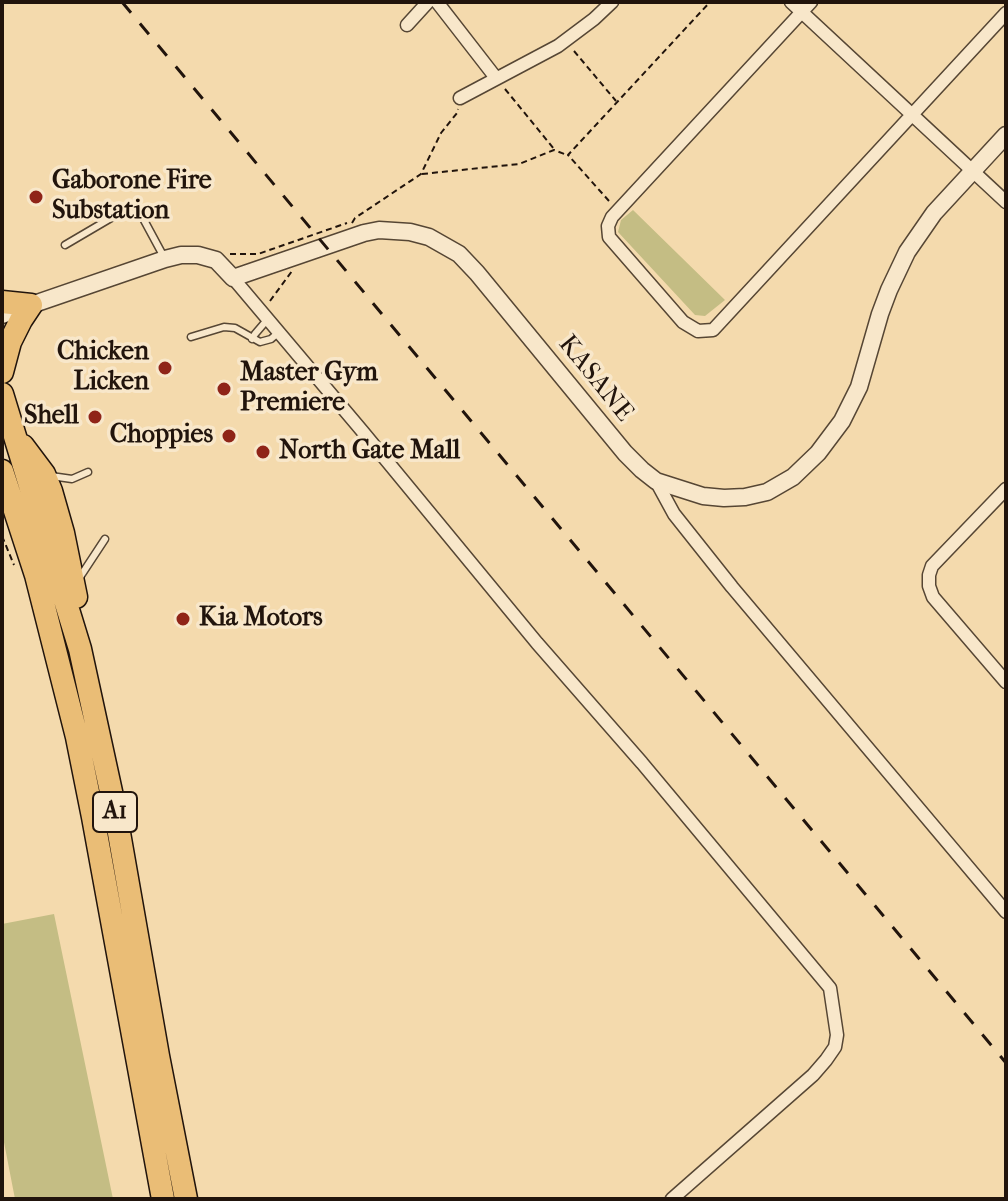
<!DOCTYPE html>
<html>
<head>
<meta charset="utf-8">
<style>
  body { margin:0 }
  #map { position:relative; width:1008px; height:1201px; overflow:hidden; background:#f4daad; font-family:"IM FELL French Canon",serif }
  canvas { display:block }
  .frame { position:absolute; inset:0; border:4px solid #21140c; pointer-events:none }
</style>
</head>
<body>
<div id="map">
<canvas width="1008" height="1201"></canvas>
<div class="frame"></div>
</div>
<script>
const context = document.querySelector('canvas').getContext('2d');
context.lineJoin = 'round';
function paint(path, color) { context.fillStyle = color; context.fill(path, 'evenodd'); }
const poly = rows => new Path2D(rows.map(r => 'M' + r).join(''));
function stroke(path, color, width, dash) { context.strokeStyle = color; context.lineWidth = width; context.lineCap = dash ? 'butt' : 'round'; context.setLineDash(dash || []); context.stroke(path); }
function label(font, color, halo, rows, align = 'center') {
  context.font = font + ' "IM FELL French Canon",serif'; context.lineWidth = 7; context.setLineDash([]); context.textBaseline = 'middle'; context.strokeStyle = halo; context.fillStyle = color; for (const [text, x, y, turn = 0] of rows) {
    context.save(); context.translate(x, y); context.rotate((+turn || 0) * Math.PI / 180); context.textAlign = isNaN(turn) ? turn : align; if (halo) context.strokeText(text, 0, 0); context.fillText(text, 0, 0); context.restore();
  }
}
const green = poly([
  [633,210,725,300,705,316,695,315,618,232,621,220],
  [54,914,113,1199,15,1199,2,1132,2,924]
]);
const path = poly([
  [574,51,616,101],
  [505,89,554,149],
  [422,174,519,164,554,150,567,155],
  [609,201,568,155,710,2],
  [352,223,355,218,421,174,441,133,457,113,458,109],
  [230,254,258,254,347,223],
  [270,301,292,271],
  [2,536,14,565]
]);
const service = poly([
  [65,245,128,208,133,207,138,209,165,259],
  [191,337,224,327,235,328,260,342,271,339,279,332],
  [252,339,255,334,267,320],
  [51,476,72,479,88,472],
  [80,577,105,539]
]);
const minor = poly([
  [437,2,496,78],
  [791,2,1006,202],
  [811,2,612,217,608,226,609,237,683,322,698,331,713,330,1006,13],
  [407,25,428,2],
  [460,98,558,46,594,19,612,2],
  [233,278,363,432,537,643,642,763,830,988,837,1035,835,1047,826,1060,813,1075,672,1199],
  [656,481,674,514,732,587,1006,912],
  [1006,489,932,566,929,575,929,586,933,597,1006,682]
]);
const tertiary = poly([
  [2,315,165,259,181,255,198,255,216,260,233,278,364,233,379,230,410,232,429,237,459,254,477,273,625,453,642,470,656,481,703,496,724,498,745,497,767,492,793,477,818,453,842,421,859,387,880,314,889,290,907,252,934,213,1006,135]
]);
const trunk = poly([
  [2,302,31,305],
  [2,372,10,342,21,320,31,305],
  [2,394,80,649,115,810,158,1056,186,1199],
  [23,446,44,474,51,491,63,533,76,597],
  [2,471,36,575,77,737,93,817,163,1199]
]);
const rail = poly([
  [122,2,1006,1063]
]);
const markers = [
  [36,197,8,"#8f2418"],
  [165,368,8,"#8f2418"],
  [224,389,8,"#8f2418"],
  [95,417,8,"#8f2418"],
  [229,436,8,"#8f2418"],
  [263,452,8,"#8f2418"],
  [183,619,8,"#8f2418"]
];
const shields = [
  [115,812,44]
];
const shieldNames = [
  ["A1",115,812]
];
const poiNames = [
  ["Gaborone Fire",52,182],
  ["Substation",52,212],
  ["Chicken",149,353,"right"],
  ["Licken",149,383,"right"],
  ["Master Gym",240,374],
  ["Premiere",240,404],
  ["Shell",79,417,"right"],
  ["Choppies",213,436,"right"],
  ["North Gate Mall",279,452],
  ["Kia Motors",199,619]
];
const streetNames = [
  ["KASANE",595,379,51]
];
paint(green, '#c4bd84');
stroke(service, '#564634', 9);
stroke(minor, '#564634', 15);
stroke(tertiary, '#564634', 19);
stroke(trunk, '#21140c', 25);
stroke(path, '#21140c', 2, [6, 4]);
stroke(service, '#f8e7ca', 6);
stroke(minor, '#f8e7ca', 12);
stroke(tertiary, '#f8e7ca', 16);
stroke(trunk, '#eabd76', 22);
stroke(rail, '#21140c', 3, [14, 14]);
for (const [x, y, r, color] of markers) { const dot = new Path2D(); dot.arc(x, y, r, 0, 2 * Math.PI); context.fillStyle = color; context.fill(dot); stroke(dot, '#f8e7ca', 3); }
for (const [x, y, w] of shields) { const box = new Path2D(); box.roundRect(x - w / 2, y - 20, w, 40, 6); context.fillStyle = '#f8e7ca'; context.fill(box); stroke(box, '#21140c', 2); }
label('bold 24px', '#21140c', null, shieldNames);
label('bold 26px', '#21140c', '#f8e7ca', poiNames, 'left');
label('26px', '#21140c', '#f8e7ca', streetNames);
</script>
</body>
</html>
